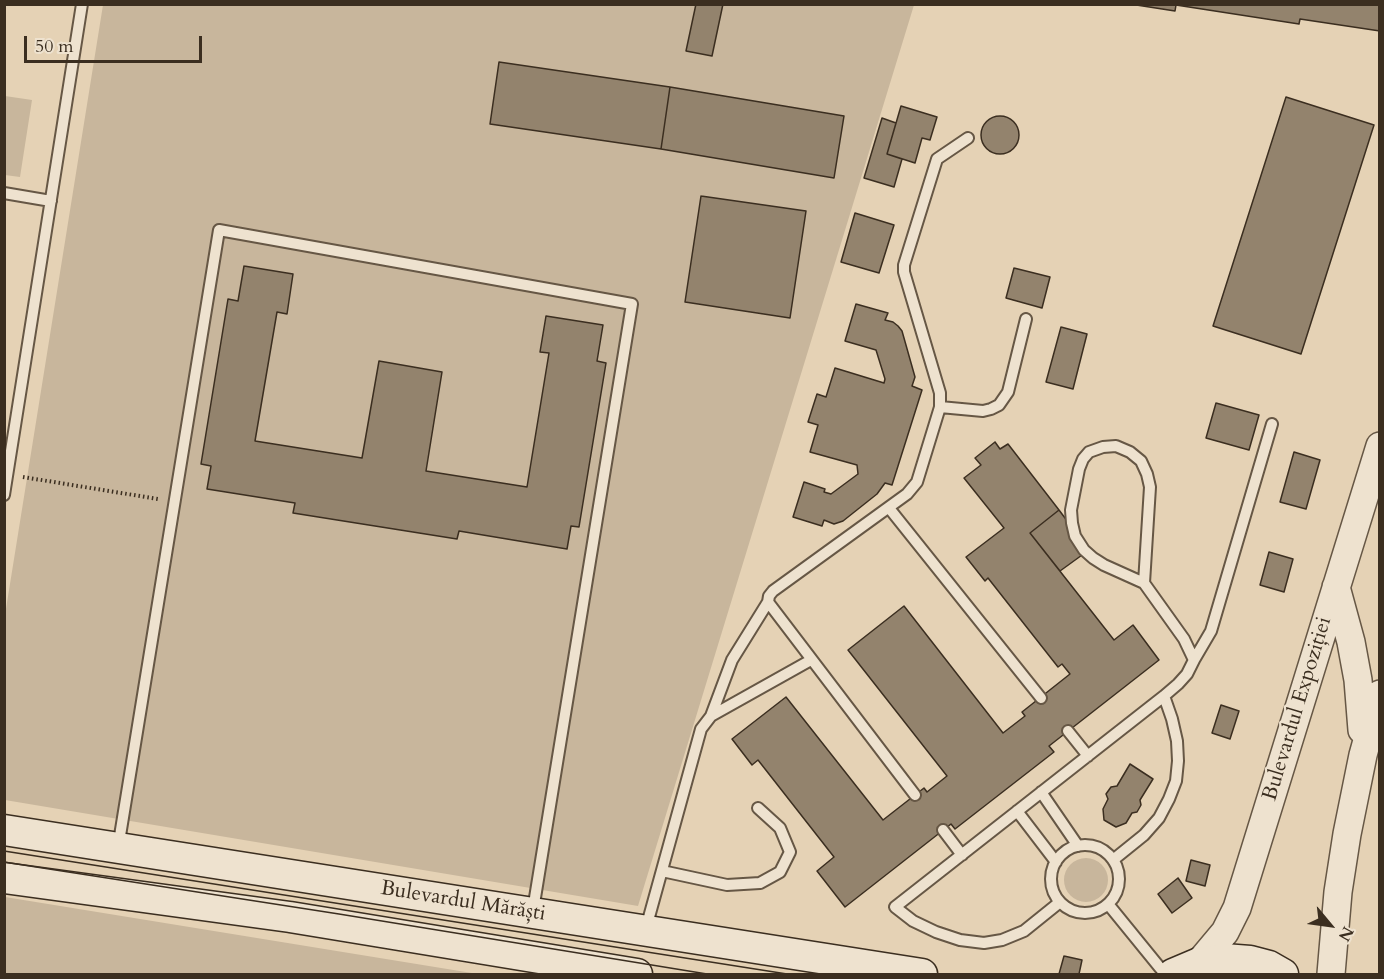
<!DOCTYPE html>
<html>
<head>
<meta charset="utf-8">
<style>
  body { margin:0 }
  #map { position:relative; width:1384px; height:979px; overflow:hidden; background:#e5d2b5; font-family:Cardo,serif }
  canvas { display:block }
  .frame { position:absolute; inset:0; border:6px solid #3b2e20; pointer-events:none }
  .north { position:absolute; left:1300px; top:895px; width:60px; height:60px; -webkit-text-stroke:4px #eee2cf; paint-order:stroke; rotate:119deg; font-size:16px; font-weight:700; line-height:24px; text-align:center; color:#3b2e20 }
  .north::after { content:''; display:block; margin:auto; width:21px; height:27px; background:#3b2e20; clip-path:polygon(50% 0,100% 100%,50% 72%,0 100%) }
  .scale { position:absolute; left:24px; top:36px; width:178px; height:27px; box-sizing:border-box; border:3px solid #3b2e20; border-top:0; padding-left:8px; font-size:18px; line-height:21px; white-space:nowrap; color:#3b2e20; -webkit-text-stroke:4px #eee2cf; paint-order:stroke }
</style>
</head>
<body>
<div id="map">
<canvas width="1384" height="979"></canvas>
<div class="frame"></div>
<div class="north">N</div>
<div class="scale">50 m</div>
</div>
<script>
const context = document.querySelector('canvas').getContext('2d');
context.lineJoin = 'round';
function paint(path, color) { context.fillStyle = color; context.fill(path, 'evenodd'); }
const poly = rows => new Path2D(rows.map(r => 'M' + r).join(''));
function stroke(path, color, width, dash) { context.strokeStyle = color; context.lineWidth = width; context.lineCap = dash ? 'butt' : 'round'; context.setLineDash(dash || []); context.stroke(path); }
function label(font, color, halo, rows, align = 'center') {
  context.font = font + ' Cardo,serif'; context.lineWidth = 4.5; context.setLineDash([]); context.textBaseline = 'middle'; context.strokeStyle = halo; context.fillStyle = color; for (const [text, x, y, turn = 0] of rows) {
    context.save(); context.translate(x, y); context.rotate((+turn || 0) * Math.PI / 180); context.textAlign = isNaN(turn) ? turn : align; if (halo) context.strokeText(text, 0, 0); context.fillText(text, 0, 0); context.restore();
  }
}
const green = poly([
  [103,5,914,5,638,906,5,800,5,615],
  [5,96,32,100,20,177,5,175],
  '1064 880a22 22 0 1 1 44 0a22 22 0 1 1-44 0Z',
  [4,897,5,897,478,974,5,974]
]);
const building = poly([
  [696,4,723,4,712,56,686,51,696,4],
  [1130,4,1380,4,1380,31,1300,19,1299,24,1176,5,1175,11,1130,4],
  [499,62,670,87,661,149,490,124,499,62],
  [670,87,844,116,834,178,661,149,670,87],
  [1286,97,1374,125,1301,354,1213,326,1286,97],
  [901,106,937,117,930,140,922,138,915,163,887,154,901,106],
  '981 135a19 19 0 1 1 38 0a19 19 0 1 1-38 0Z',
  [882,118,896,123,887,154,902,159,894,187,864,178,882,118],
  [701,196,806,211,790,318,685,302,701,196],
  [855,213,894,225,879,273,841,262,855,213],
  [244,266,293,274,287,314,277,312,255,441,362,458,379,361,442,372,426,471,527,487,549,353,540,352,546,316,603,325,597,361,606,363,579,527,571,526,567,549,459,531,457,539,293,513,295,503,207,489,211,466,201,464,228,299,238,301,244,266],
  [1014,268,1050,277,1042,308,1006,298,1014,268],
  [856,304,888,313,885,320,893,322,898,326,902,331,915,377,912,386,922,390,892,485,885,483,877,494,843,521,834,524,824,520,822,526,793,517,804,482,825,489,824,492,831,494,858,474,857,465,810,452,818,425,808,422,817,394,826,397,835,368,884,383,885,379,876,350,845,341,856,304],
  [1061,327,1087,334,1073,389,1046,382,1061,327],
  [1216,403,1259,415,1249,450,1206,438,1216,403],
  [995,442,1000,449,1008,444,1059,510,1030,533,1114,640,1133,625,1159,660,1049,746,1054,752,955,829,951,824,845,907,817,871,834,857,758,760,752,765,732,739,786,697,883,820,924,788,927,792,947,776,848,650,904,606,1003,733,1025,716,1022,712,1070,674,1062,664,1058,667,988,578,985,581,966,557,1004,528,964,478,981,465,975,458,995,442],
  [1294,452,1320,460,1306,509,1280,502,1294,452],
  [1059,510,1089,550,1060,571,1030,533,1059,510],
  [1269,552,1293,559,1284,592,1260,585,1269,552],
  [1221,705,1239,711,1230,739,1212,733,1221,705],
  [1130,764,1153,779,1140,800,1141,805,1137,812,1132,813,1126,823,1116,827,1104,820,1103,809,1108,799,1106,794,1111,787,1117,786,1130,764],
  [1191,860,1210,865,1205,886,1186,881,1191,860],
  [1178,878,1192,898,1172,913,1158,894,1178,878],
  [1064,956,1082,960,1079,974,1059,974,1064,956]
]);
const path = poly([
  [23,477,158,499]
]);
const service = poly([
  [4,193,51,201],
  [940,407,983,411,991,409,999,405,1008,392,1026,319],
  [4,495,82,4],
  [889,508,1041,698],
  [1144,583,1104,565,1093,558,1084,550,1075,536,1072,523,1071,510,1079,469,1083,459,1089,452,1103,447,1116,446,1130,452,1141,461,1147,474,1150,487,1144,583,1184,639,1194,660,1187,674,1178,684,1164,696],
  [1194,660,1211,631,1272,424],
  [711,716,732,660,768,602],
  [1068,731,1088,756],
  [1041,792,1078,846],
  [915,795,768,602,769,596,773,591,907,494,917,482,940,407,940,393,904,272,904,265,937,159,968,138],
  [1017,811,1056,862],
  [943,830,962,855],
  '1051 879a34 34 0 1 1 68 0a34 34 0 1 1-68 0Z',
  [118,848,219,230,632,304,533,910],
  [662,871,727,885,760,883,780,872,790,852,780,828,758,808],
  [1060,902,1024,931,1002,940,984,943,960,940,936,932,913,921,895,907,1164,696,1172,719,1177,741,1178,761,1176,781,1169,799,1159,818,1144,835,1113,860],
  [1108,904,1165,974],
  [646,928,701,729,711,716,811,660]
]);
const tertiary = poly([
  [1336,587,1351,642,1358,680,1362,730],
  [1199,963,1225,932,1237,908,1380,446],
  [1331,974,1338,892,1347,834,1363,755,1380,694]
]);
const secondary = poly([
  [4,830,922,974],
  [4,878,290,917,637,974],
  [1173,974,1199,963,1224,959,1250,961,1269,966,1283,974]
]);
const tram = poly([
  [4,851,787,974],
  [4,862,339,914,707,974]
]);
const streetNames = [
  ["Bulevardul Expoziției",1298,709,-73],
  ["Bulevardul Mărăști",463,902,9]
];
paint(green, '#c8b69c');
paint(building, '#93836d');
stroke(building, '#3b2e20', 1.5);
stroke(service, '#665745', 14);
stroke(tertiary, '#665745', 30);
stroke(secondary, '#3b2e20', 33);
stroke(path, '#3b2e20', 4, [1.5, 3]);
stroke(service, '#eee2cf', 10);
stroke(tertiary, '#eee2cf', 27);
stroke(secondary, '#eee2cf', 30);
stroke(tram, '#3b2e20', 1.5);
label('21px', '#3b2e20', '#eee2cf', streetNames);
</script>
</body>
</html>
